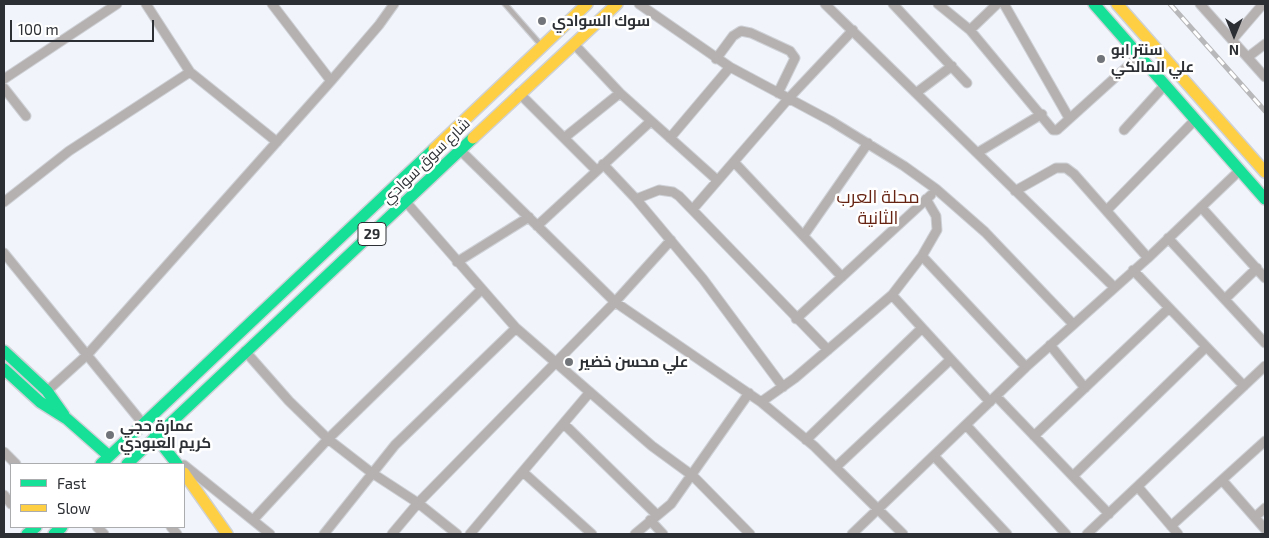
<!DOCTYPE html>
<html>
<head>
<meta charset="utf-8">
<style>
  body { margin:0 }
  #map { position:relative; width:1269px; height:538px; overflow:hidden; background:#f1f4fb; font-family:"Exo 2",sans-serif }
  canvas { display:block }
  .frame { position:absolute; inset:0; border:5px solid #2c2f33; pointer-events:none }
  .legend { position:absolute; left:10px; top:463px; width:175px; height:65px; box-sizing:border-box; background:#fff; border:1px solid #abacad; margin:0; padding:6px 9px; list-style:none; font-size:15px; color:#2c2f33 }
  .legend li { display:flex; align-items:center; gap:10px; height:25px }
  .legend b { width:25px; border:1px solid #abacad }
  .north { position:absolute; left:1209px; top:10px; width:50px; height:50px; -webkit-text-stroke:4px #fff; paint-order:stroke; rotate:180deg; font-size:14px; font-weight:700; line-height:20px; text-align:center; color:#2c2f33 }
  .north::after { content:''; display:block; margin:auto; width:18px; height:22px; background:#2c2f33; clip-path:polygon(50% 0,100% 100%,50% 72%,0 100%) }
  .scale { position:absolute; left:10px; top:20px; width:144px; height:22px; box-sizing:border-box; border:2px solid #2c2f33; border-top:0; padding-left:6px; font-size:15px; line-height:18px; white-space:nowrap; color:#2c2f33; -webkit-text-stroke:4px #fff; paint-order:stroke }
</style>
</head>
<body>
<div id="map">
<canvas width="1269" height="538"></canvas>
<div class="frame"></div>
<ul class="legend">
<li><b style="height:6px;background:#16e098"></b>Fast</li>
<li><b style="height:6px;background:#ffcf43"></b>Slow</li>
</ul>
<div class="north">N</div>
<div class="scale">100 m</div>
</div>
<script>
const context = document.querySelector('canvas').getContext('2d');
context.lineJoin = 'round';
const poly = rows => new Path2D(rows.map(r => 'M' + r).join(''));
function stroke(path, color, width, dash) { context.strokeStyle = color; context.lineWidth = width; context.lineCap = dash ? 'butt' : 'round'; context.setLineDash(dash || []); context.stroke(path); }
function label(font, color, halo, rows, align = 'center') {
  context.font = font + ' "Exo 2",Cairo,sans-serif'; context.lineWidth = 5; context.setLineDash([]); context.textBaseline = 'middle'; context.strokeStyle = halo; context.fillStyle = color; for (const [text, x, y, turn = 0] of rows) {
    context.save(); context.translate(x, y); context.rotate((+turn || 0) * Math.PI / 180); context.textAlign = isNaN(turn) ? turn : align; if (halo) context.strokeText(text, 0, 0); context.fillText(text, 0, 0); context.restore();
  }
}
const lane = poly([
  [505,4,541,45]
]);
const street = poly([
  [146,4,190,72,277,142],
  [272,4,331,81],
  [639,4,730,67,831,121,904,166,936,189,985,232,1073,324],
  [825,4,1114,287],
  [893,4,967,83],
  [938,4,970,30,1053,130,1057,130,1139,56],
  [1004,4,1069,118],
  [1200,4,1265,77],
  [970,30,997,4],
  [1232,40,1263,4],
  [574,44,620,93,717,180],
  [1248,57,1265,44],
  [716,59,733,36,741,31,751,33,790,51,795,58,778,93],
  [4,79,117,4],
  [4,88,26,116],
  [519,93,596,170],
  [916,93,952,66],
  [1124,130,1164,86],
  [564,138,620,93],
  [670,138,730,67],
  [459,149,615,302,761,402,814,446,903,534],
  [977,153,1042,114],
  [734,162,842,277],
  [603,164,636,199,703,279,783,387],
  [1015,191,1056,168,1066,168,1074,174,1148,258],
  [636,199,659,190,673,192,679,196,828,350],
  [4,202,69,151,190,72],
  [406,202,516,328,652,446,693,476,750,534],
  [1201,207,1265,278],
  [693,209,789,98,853,30],
  [1107,210,1195,120],
  [537,226,651,121],
  [804,235,868,143],
  [1168,238,1265,343],
  [4,253,144,425],
  [922,256,1026,367],
  [457,262,529,217],
  [1133,270,1244,386],
  [892,295,990,402],
  [1225,299,1257,268],
  [796,319,931,195],
  [1050,345,1085,388],
  [245,351,289,401,328,439,372,473,418,503,457,534],
  [47,391,87,355,331,81,379,25,394,4],
  [996,396,1109,514],
  [761,402,795,378,892,295,922,256,937,230,936,216,926,199],
  [564,424,657,515],
  [966,425,1066,534],
  [1034,436,1169,308],
  [806,440,921,329],
  [4,452,16,464],
  [934,456,1007,534],
  [184,465,270,534],
  [836,467,950,360],
  [523,472,592,534],
  [1073,476,1206,347],
  [1222,480,1265,529],
  [1138,487,1178,534],
  [4,495,11,504],
  [1255,517,1265,508],
  [253,520,328,439,481,290],
  [650,520,663,534],
  [1171,526,1265,441],
  [97,527,104,534],
  [171,527,177,534],
  [324,534,395,445,516,328],
  [392,534,418,503,615,302,671,240],
  [470,534,590,392],
  [635,534,671,504,749,393],
  [852,534,1026,367,1148,258,1239,171],
  [1087,534,1265,366]
]);
const fast = poly([
  [1094,4,1265,199],
  [4,351,47,391,64,415],
  [4,369,40,402,67,419,109,456],
  [155,436,177,464],
  [101,464,434,149],
  [127,464,473,138],
  [27,534,36,527],
  [54,534,62,527]
]);
const slow = poly([
  [1117,4,1265,172],
  [473,138,617,4],
  [434,149,587,4],
  [184,473,227,534]
]);
const rail = poly([
  [1170,4,1265,111]
]);
const markers = [
  [542,21,5,"#717479"],
  [1101,59,5,"#717479"],
  [569,362,5,"#717479"],
  [110,435,5,"#717479"]
];
const shields = [
  [372,234,28]
];
const shieldNames = [
  ["29",372,234]
];
const poiNames = [
  ["سوك السوادي",552,21],
  ["سنتر ابو",1111,50],
  ["علي المالكي",1111,67],
  ["علي محسن خضير",579,362],
  ["عمارة حجي",120,426],
  ["كريم العبودي",120,443]
];
const streetNames = [
  ["شارع سوق سوادي",426,161,-44]
];
const quarterNames = [
  ["محلة العرب",878,197],
  ["الثانية",878,218]
];
stroke(lane, '#ced1d6', 7);
stroke(street, '#ced1d6', 11);
stroke(fast, '#ced1d6', 14);
stroke(slow, '#ced1d6', 14);
stroke(lane, '#b6b1b1', 4.5);
stroke(street, '#b6b1b1', 9);
stroke(fast, '#16e098', 11);
stroke(slow, '#ffcf43', 11);
stroke(rail, '#b8b8ba', 5);
stroke(rail, '#fff', 3, [9]);
for (const [x, y, r, color] of markers) { const dot = new Path2D(); dot.arc(x, y, r, 0, 2 * Math.PI); context.fillStyle = color; context.fill(dot); stroke(dot, '#fff', 2); }
for (const [x, y, w] of shields) { const box = new Path2D(); box.roundRect(x - w / 2, y - 11.5, w, 23, 4); context.fillStyle = '#fff'; context.fill(box); stroke(box, '#2c2f33', 1); }
label('bold 14px', '#2c2f33', null, shieldNames);
label('bold 15px', '#2c2f33', '#fff', poiNames, 'left');
label('15px', '#2c2f33', '#fff', streetNames);
label('18px', '#662312', '#fff', quarterNames);
</script>
</body>
</html>
